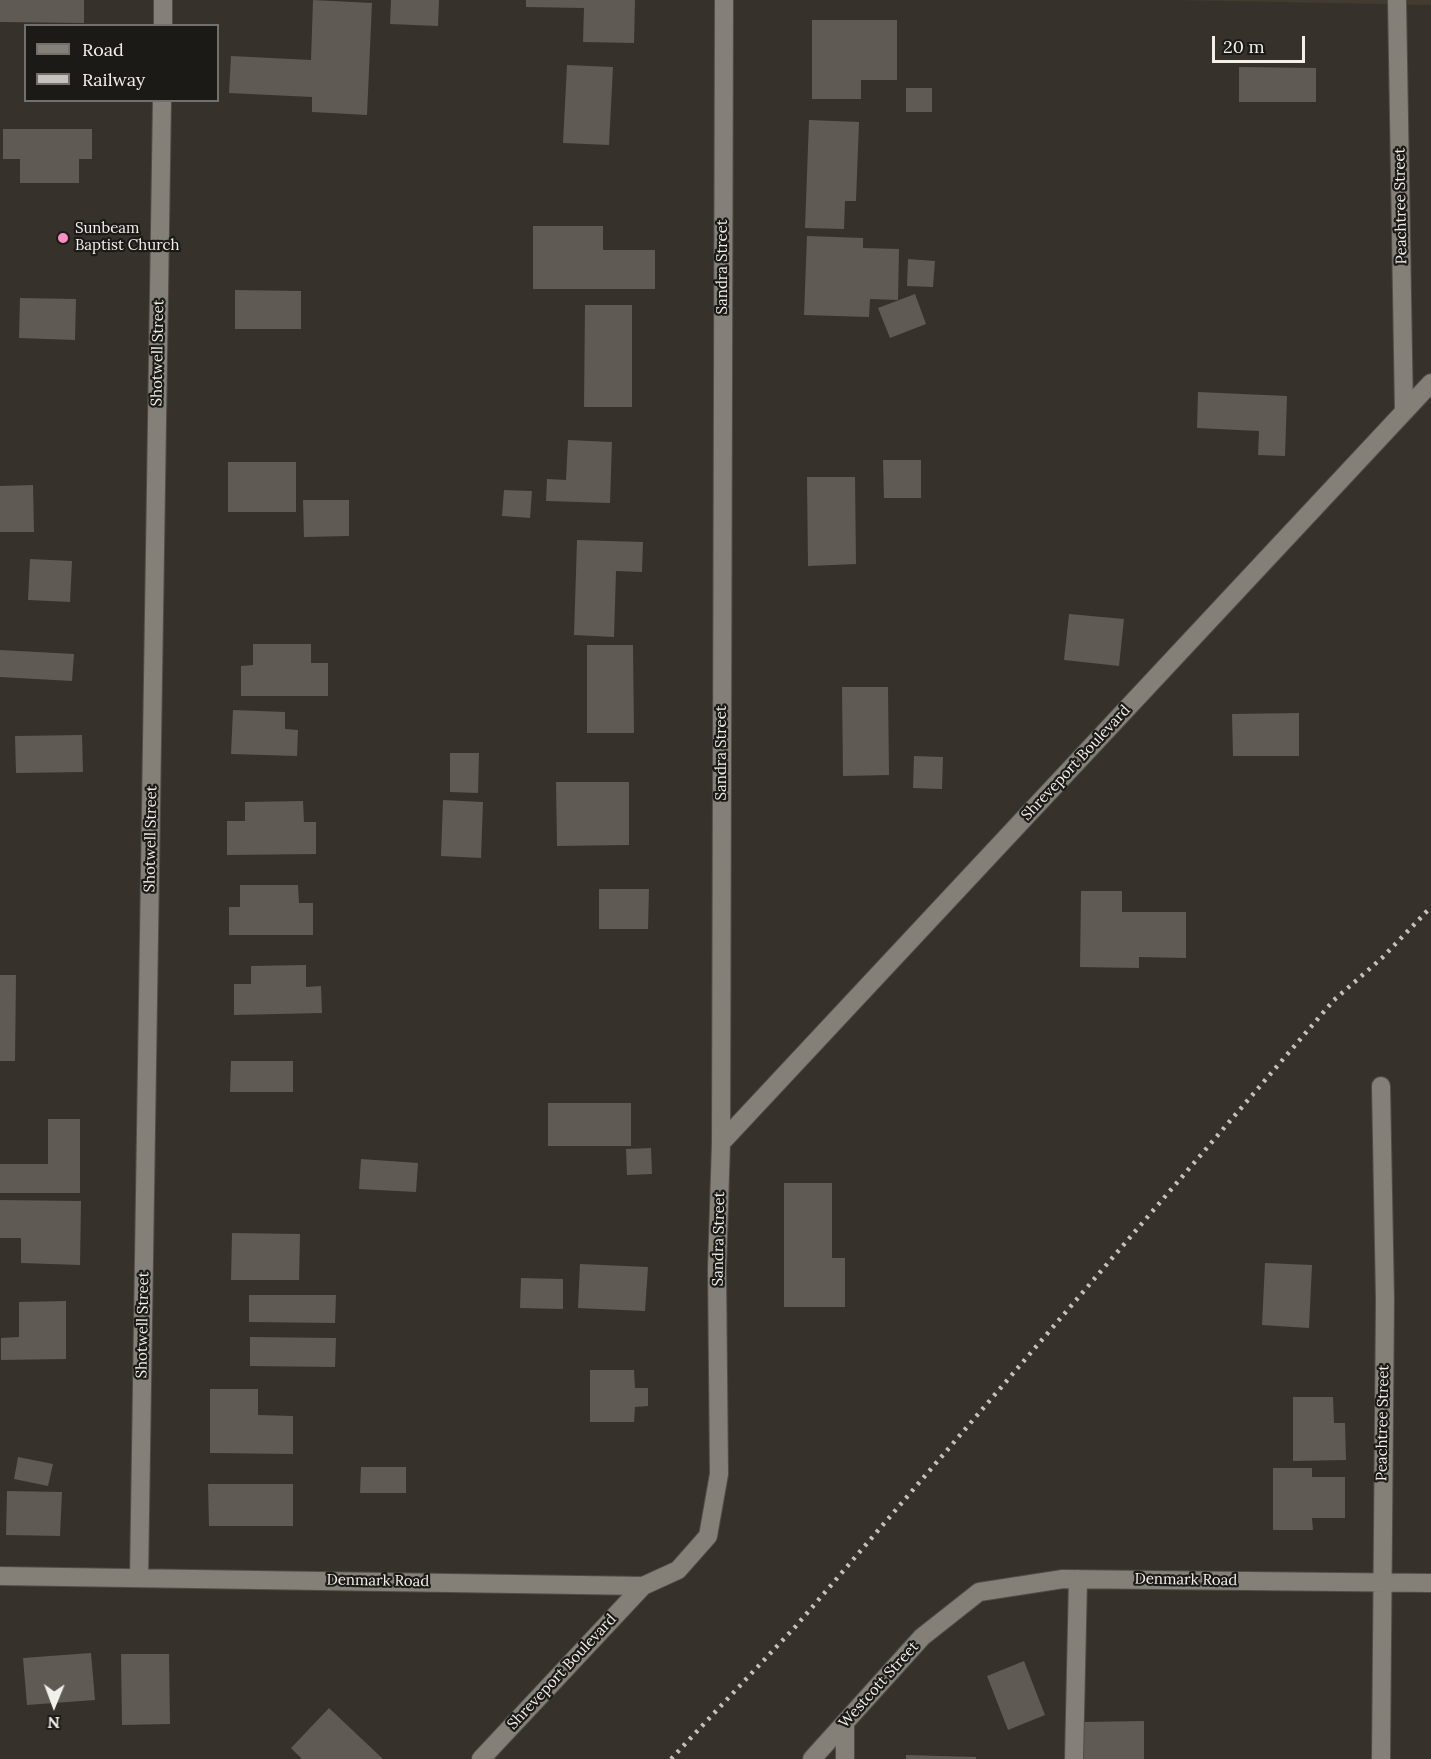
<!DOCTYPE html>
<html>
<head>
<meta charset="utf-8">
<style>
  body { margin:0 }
  #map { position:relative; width:1431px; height:1759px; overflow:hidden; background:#36322b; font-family:Lora,serif }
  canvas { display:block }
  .legend { position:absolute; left:24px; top:24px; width:195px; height:78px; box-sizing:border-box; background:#1c1a17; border:2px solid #72706c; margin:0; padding:8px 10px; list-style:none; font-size:18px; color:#f3f0ec }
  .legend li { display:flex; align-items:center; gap:12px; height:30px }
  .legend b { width:30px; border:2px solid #72706c }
  .north { position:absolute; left:24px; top:1675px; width:60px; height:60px; -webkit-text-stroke:4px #1c1a17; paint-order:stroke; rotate:181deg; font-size:16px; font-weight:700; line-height:24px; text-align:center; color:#f3f0ec }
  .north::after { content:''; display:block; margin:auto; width:21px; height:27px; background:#f3f0ec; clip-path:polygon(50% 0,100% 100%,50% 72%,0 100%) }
  .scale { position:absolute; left:1212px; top:36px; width:93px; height:27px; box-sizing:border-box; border:3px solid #f3f0ec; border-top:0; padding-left:8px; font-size:18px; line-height:21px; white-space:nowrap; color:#f3f0ec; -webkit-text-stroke:4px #1c1a17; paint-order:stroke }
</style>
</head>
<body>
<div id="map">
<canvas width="1431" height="1759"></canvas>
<ul class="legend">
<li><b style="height:8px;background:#847f77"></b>Road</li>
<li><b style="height:8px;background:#c5c2bd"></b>Railway</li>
</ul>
<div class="north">N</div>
<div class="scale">20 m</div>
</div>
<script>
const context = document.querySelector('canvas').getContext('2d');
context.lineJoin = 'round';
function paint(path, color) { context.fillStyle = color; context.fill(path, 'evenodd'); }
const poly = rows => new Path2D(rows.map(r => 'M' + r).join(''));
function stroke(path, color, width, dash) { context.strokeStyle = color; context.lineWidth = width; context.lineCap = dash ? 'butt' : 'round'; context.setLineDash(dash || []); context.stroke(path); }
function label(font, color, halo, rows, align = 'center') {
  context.font = font + ' Lora,serif'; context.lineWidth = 4.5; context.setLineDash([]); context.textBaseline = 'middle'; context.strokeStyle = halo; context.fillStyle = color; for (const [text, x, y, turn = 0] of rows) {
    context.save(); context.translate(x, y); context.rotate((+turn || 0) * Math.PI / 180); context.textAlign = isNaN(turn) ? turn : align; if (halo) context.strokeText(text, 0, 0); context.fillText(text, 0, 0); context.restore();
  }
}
const built = poly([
  [1172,0,1431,0,1431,5]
]);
const building = poly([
  [0,0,84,0,84,23,0,22],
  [313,0,372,3,367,115,312,112,312,97,229,93,231,56,311,60],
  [391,0,439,0,438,26,390,24],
  [526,0,635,0,634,43,583,42,584,8,526,7],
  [812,20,897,20,897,80,861,80,861,99,812,99],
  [567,65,613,67,609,145,563,143],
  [1239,67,1316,68,1316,102,1239,102],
  [906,88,932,88,932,112,906,112],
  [809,120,859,122,856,201,845,201,844,229,805,228],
  [3,129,92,129,92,159,79,159,79,183,20,183,20,159,3,159],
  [533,226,603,226,603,250,655,250,655,289,533,289],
  [807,236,863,238,863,248,899,249,898,300,870,299,869,317,804,315],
  [908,259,935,261,933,287,907,286],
  [235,290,301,291,301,329,235,329],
  [915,294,926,324,890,338,878,308],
  [20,298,76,299,75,340,19,338],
  [585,305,632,305,632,407,584,407],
  [1198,392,1287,396,1285,456,1258,455,1259,431,1197,428],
  [568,440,612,442,610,503,546,501,547,479,566,480],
  [883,460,921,460,921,498,884,498],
  [228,462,296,462,296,512,228,512],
  [807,477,855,477,856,564,808,566],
  [33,485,34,532,0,532,0,486],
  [504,490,532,491,530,518,502,516],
  [303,500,349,500,349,536,304,537],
  [577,540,643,542,642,572,616,571,614,637,574,635],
  [30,559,72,561,70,602,28,600],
  [1069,614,1124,619,1119,666,1064,660],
  [253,644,311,644,311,663,328,663,328,696,241,696,241,666,253,665],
  [587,645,633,645,634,733,587,733],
  [0,650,74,654,72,681,0,677],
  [842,687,888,687,889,775,843,776],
  [233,710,285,712,285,729,298,730,297,756,231,754],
  [1299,713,1299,756,1233,756,1232,714],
  [82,735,83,772,16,773,15,736],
  [450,753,479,753,478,793,450,792],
  [914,756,943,757,942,789,913,788],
  [556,782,629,782,629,845,557,846],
  [443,800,483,802,481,858,441,856],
  [303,801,304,822,316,822,316,854,227,855,227,821,245,821,245,802],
  [240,885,298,885,299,903,313,903,313,935,229,935,229,907,240,907],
  [599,889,649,889,648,929,599,929],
  [1081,891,1122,891,1122,912,1186,912,1186,958,1139,957,1139,968,1080,967],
  [306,965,306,987,321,986,322,1013,234,1015,234,984,251,984,251,966],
  [0,975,16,975,15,1061,0,1061],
  [231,1061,293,1061,293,1092,230,1092],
  [548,1103,631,1103,631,1146,548,1146],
  [48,1119,80,1119,80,1193,0,1193,0,1164,48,1164],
  [651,1148,652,1174,627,1175,626,1149],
  [361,1159,418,1163,416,1192,359,1189],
  [784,1183,832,1183,832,1258,845,1258,845,1307,784,1307],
  [0,1200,81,1201,80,1265,21,1263,21,1238,0,1238],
  [232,1233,300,1234,299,1280,231,1280],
  [1265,1263,1312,1265,1309,1328,1262,1325],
  [580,1264,648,1267,645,1311,578,1308],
  [521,1278,563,1279,563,1309,520,1308],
  [249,1295,336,1295,335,1323,249,1322],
  [66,1301,66,1359,1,1360,1,1338,19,1337,19,1302],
  [250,1337,336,1338,335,1367,250,1366],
  [590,1370,634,1370,635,1388,648,1388,648,1406,635,1407,634,1422,590,1422],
  [210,1389,258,1389,258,1415,293,1416,293,1454,210,1453],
  [1293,1397,1333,1397,1334,1423,1345,1423,1346,1460,1293,1461],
  [18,1457,53,1464,48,1486,14,1479],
  [361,1467,406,1467,406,1493,360,1493],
  [1273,1468,1312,1468,1312,1477,1345,1477,1345,1518,1312,1518,1313,1530,1273,1530],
  [208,1484,293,1484,293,1526,209,1526],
  [7,1491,62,1492,60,1536,6,1535],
  [91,1653,95,1700,27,1705,23,1658],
  [121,1654,169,1654,170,1724,122,1725],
  [1024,1661,1045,1715,1008,1730,987,1676],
  [329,1708,383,1759,302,1759,291,1748],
  [1144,1721,1144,1759,1084,1759,1083,1722],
  [906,1755,976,1757,976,1759,906,1759]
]);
const minor = poly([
  [1397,0,1404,412],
  [163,26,163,0],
  [1381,1086,1385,1300,1381,1759],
  [721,1143,1431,383],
  [0,1576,643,1586,678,1570,708,1536,719,1474,717,1269,721,1143,724,0],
  [139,1578,162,100],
  [481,1759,643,1586],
  [812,1759,922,1637,979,1592,1063,1579,1431,1583],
  [845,1759,845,1724],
  [1074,1759,1078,1579]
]);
const rail = poly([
  [671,1759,796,1626,1334,1000,1382,958,1431,907]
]);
const markers = [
  [63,238,6,"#fb8fc4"]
];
const streetNames = [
  ["Peachtree Street",1401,206,-91],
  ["Sandra Street",723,267,-90],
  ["Shotwell Street",158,353,-89],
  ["Sandra Street",722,753,-90],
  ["Shreveport Boulevard",1076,763,-47],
  ["Shotwell Street",151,839,-89],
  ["Sandra Street",719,1239,-89],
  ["Shotwell Street",143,1325,-89],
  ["Peachtree Street",1383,1423,-89],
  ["Denmark Road",1186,1580,1],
  ["Denmark Road",378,1581,1],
  ["Shreveport Boulevard",562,1672,-47],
  ["Westcott Street",879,1685,-48]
];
const poiNames = [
  ["Sunbeam",75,229],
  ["Baptist Church",75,246]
];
paint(built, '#423b2f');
paint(building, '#5f5a53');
stroke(minor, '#504d48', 20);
stroke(minor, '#847f77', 18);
stroke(rail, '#c5c2bd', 4.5, [3, 6]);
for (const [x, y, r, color] of markers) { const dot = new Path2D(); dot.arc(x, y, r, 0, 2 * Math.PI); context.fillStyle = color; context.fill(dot); stroke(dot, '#1c1a17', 2); }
label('15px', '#f3f0ec', '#1c1a17', streetNames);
label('15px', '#f3f0ec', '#1c1a17', poiNames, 'left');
</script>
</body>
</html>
